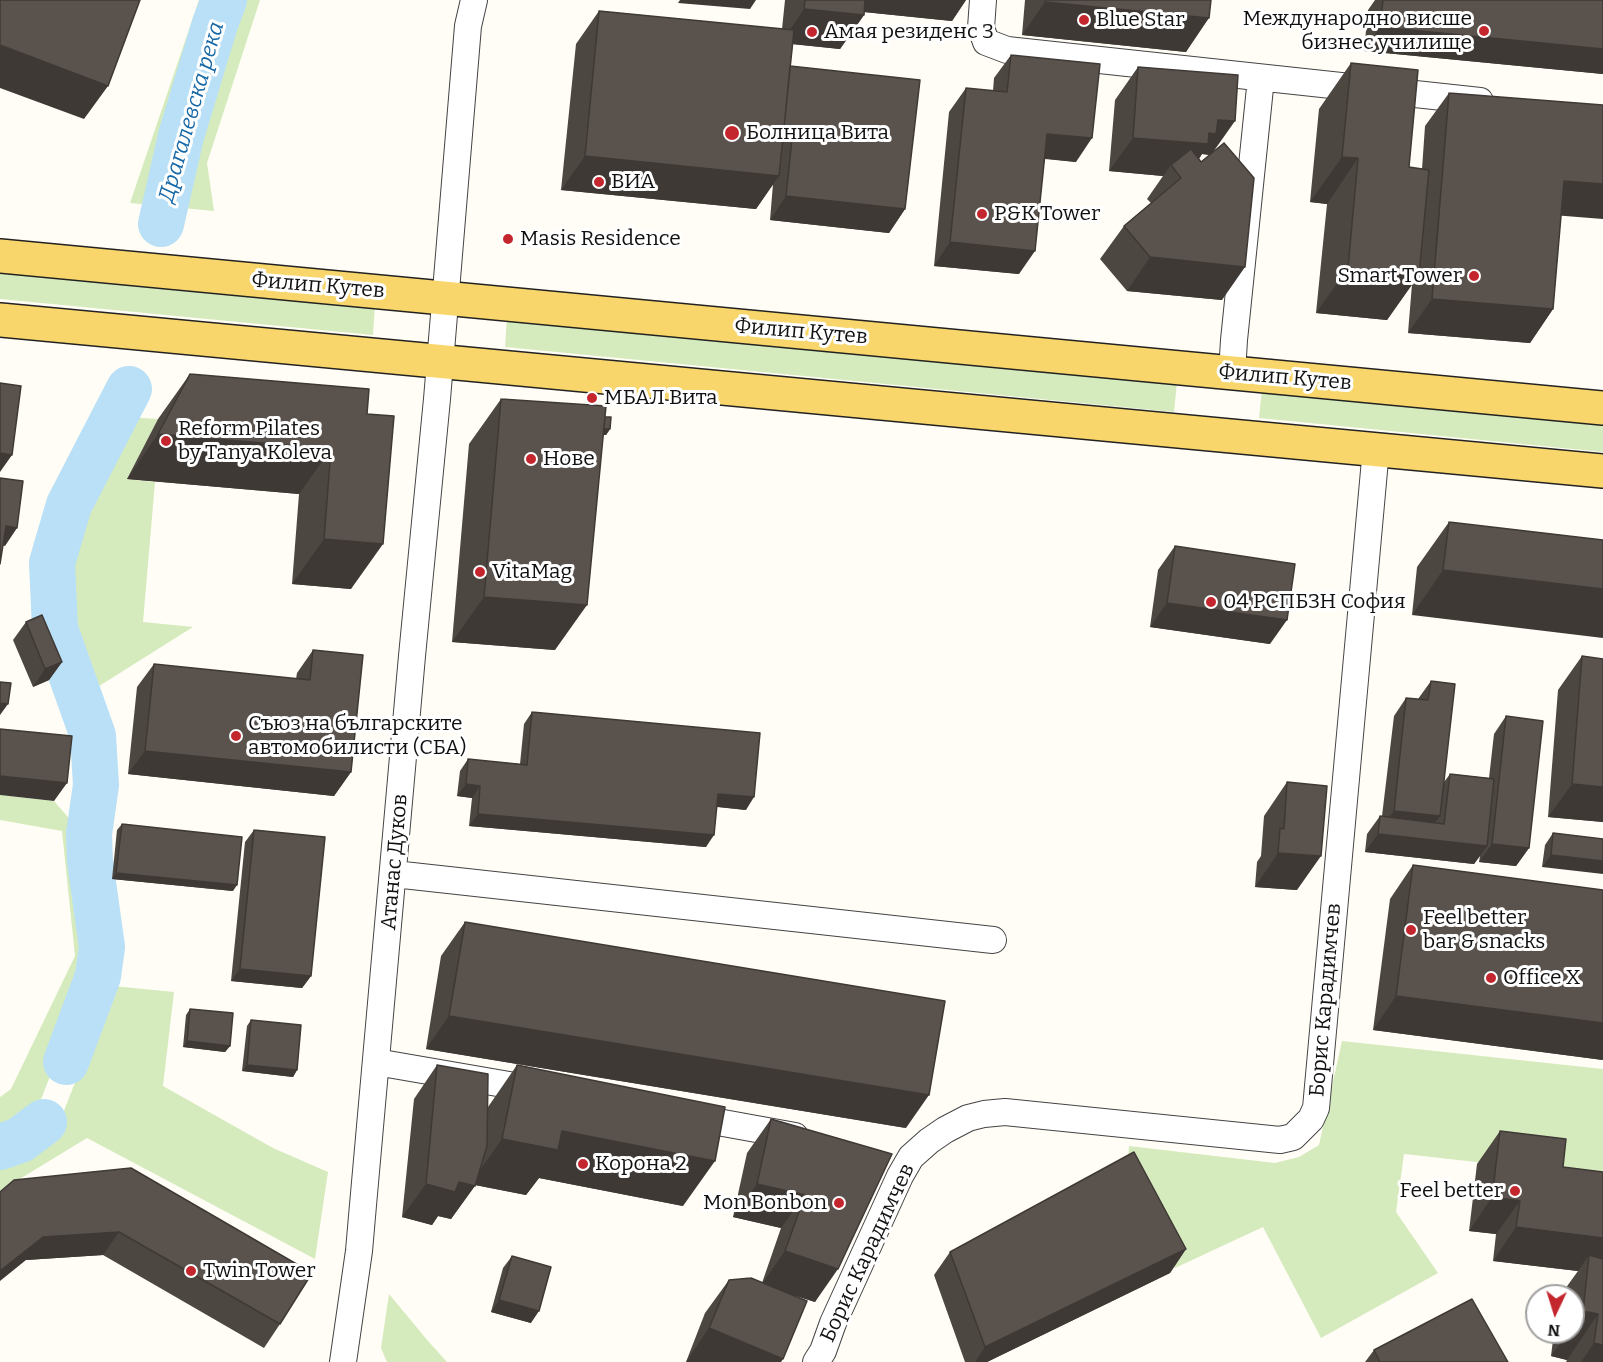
<!DOCTYPE html>
<html>
<head>
<meta charset="utf-8">
<style>
  body { margin:0 }
  #map { position:relative; width:1603px; height:1362px; overflow:hidden; background:#fffdf5; font-family:Bitter,serif }
  canvas { display:block }
  .north { position:absolute; left:1525px; top:1284px; width:60px; height:60px; box-sizing:border-box; background:#fff; border:2px solid #a0a0a0; border-radius:50%; rotate:184deg; font-size:16px; font-weight:700; line-height:24px; text-align:center; color:#111 }
  .north::after { content:''; display:block; margin:auto; width:21px; height:27px; background:#c4262e; clip-path:polygon(50% 0,100% 100%,50% 72%,0 100%) }
</style>
</head>
<body>
<div id="map">
<canvas width="1603" height="1362"></canvas>
<div class="north">N</div>
</div>
<script>
const context = document.querySelector('canvas').getContext('2d');
context.lineJoin = 'round';
function paint(path, color) { context.fillStyle = color; context.fill(path, 'evenodd'); }
const poly = rows => new Path2D(rows.map(r => 'M' + r).join(''));
function stroke(path, color, width, dash) { context.strokeStyle = color; context.lineWidth = width; context.lineCap = dash ? 'butt' : 'round'; context.setLineDash(dash || []); context.stroke(path); }
function label(font, color, halo, rows, align = 'center') {
  context.font = font + ' Bitter,serif'; context.lineWidth = 6; context.setLineDash([]); context.textBaseline = 'middle'; context.strokeStyle = halo; context.fillStyle = color; for (const [text, x, y, turn = 0] of rows) {
    context.save(); context.translate(x, y); context.rotate((+turn || 0) * Math.PI / 180); context.textAlign = isNaN(turn) ? turn : align; if (halo) context.strokeText(text, 0, 0); context.fillText(text, 0, 0); context.restore();
  }
}
const green = poly([
  [199,0,260,0,207,163,214,211,130,203],
  [0,268,375,305,373,335,0,299],
  [507,317,1177,382,1174,412,505,347],
  [1262,389,1603,422,1603,452,1259,418],
  [127,417,158,419,127,479,155,482,143,622,193,627,88,693,72,660,60,611,60,559,73,515],
  [0,795,54,801,80,831,94,954,83,991,35,1115,6,1139,0,1141,0,1097,11,1089,75,956,62,831,0,820],
  [113,986,174,992,163,1086,273,1148,328,1172,315,1259,87,1138,0,1191,0,1164,27,1155,56,1131],
  [1342,1041,1603,1069,1603,1176,1404,1154,1396,1212,1438,1273,1321,1338,1263,1227,1175,1268,1126,1188,1129,1146,1275,1163,1299,1157,1319,1145],
  [389,1294,428,1341,447,1362,387,1362,381,1348]
]);
const river = poly([
  [161,224,181,136,215,24,224,0],
  [66,1062,98,976,102,947,90,861,89,834,96,785,93,736,55,629,52,563,69,505,129,389],
  [0,1147,20,1140,44,1122]
]);
const street = poly([
  [983,0,981,28,986,42,1007,50,1480,101],
  [1232,373,1234,340,1261,78],
  [394,874,993,940],
  [376,1062,538,1090],
  [690,1117,795,1136],
  [343,1362,359,1251,363,1205,412,656,437,399,468,26,474,0],
  [816,1362,823,1351,833,1323,900,1176,911,1157,929,1141,945,1130,968,1118,984,1114,1005,1112,1280,1140,1293,1137,1311,1119,1316,1108,1376,449]
]);
const primary = poly([
  [0,256,1603,408],
  [0,320,1603,471]
]);
const wall = poly([
  [785,0,966,0,952,21,864,12,864,15,840,49,793,44,790,66,905,209,889,233,770,220,773,184,756,209,561,190,576,44,599,11,782,29],
  [1025,0,1211,0,1186,52,1022,35],
  [1375,0,1603,0,1603,74,1364,51,1368,10],
  [1011,55,1076,162,1045,159,1019,274,934,266,949,112,966,88,993,91,994,78],
  [1351,63,1409,167,1422,169,1425,126,1449,93,1561,216,1553,309,1530,343,1408,333,1412,284,1387,320,1316,313,1327,204,1310,202,1319,109],
  [1138,67,1214,151,1222,300,1127,291,1100,259,1124,226,1151,203,1147,199,1163,176,1109,171,1115,100],
  [1202,154,1210,155,1201,162,1199,159],
  [190,374,369,389,351,589,292,584,299,494,127,479,158,419],
  [501,399,605,417,610,429,606,435,603,435,555,650,452,642,469,444],
  [1449,522,1603,540,1412,615,1417,567],
  [1175,546,1270,644,1150,627,1158,570],
  [26,622,62,662,49,680,33,687,13,640],
  [313,650,351,772,334,796,128,774,137,687,154,664,296,679,297,673],
  [1582,656,1603,659,1603,822,1548,817,1558,690],
  [1431,681,1444,782,1450,774,1489,778,1494,734,1506,716,1529,848,1516,866,1479,862,1480,856,1474,864,1365,852,1367,834,1380,816,1382,816,1394,716,1406,698,1418,699],
  [532,712,746,810,717,807,706,847,469,826,472,798,457,796,460,771,468,759,520,764,524,724],
  [1287,782,1297,890,1255,887,1257,862,1261,856,1264,816],
  [122,824,233,891,112,879,117,830],
  [254,830,311,976,302,988,231,981,245,842],
  [1553,833,1603,839,1542,867,1545,845],
  [1413,865,1603,890,1603,1060,1373,1030,1390,899],
  [465,922,906,1128,426,1049,441,956],
  [190,1009,230,1046,225,1052,183,1047,186,1015],
  [251,1020,297,1070,293,1077,242,1071,247,1026],
  [437,1065,488,1107,517,1065,683,1206,539,1178,526,1195,475,1185,451,1219,438,1216,432,1225,402,1217,414,1099],
  [771,1119,892,1154,815,1302,794,1295,686,1362,705,1313,729,1280,762,1283,781,1228,733,1217,747,1153],
  [1500,1131,1563,1167,1603,1172,1603,1362,1566,1362,1567,1360,1551,1356,1554,1332,1573,1332,1573,1296,1560,1296,1578,1271,1493,1261,1496,1234,1469,1231,1477,1164],
  [131,1168,280,1324,264,1348,103,1255,26,1260],
  [1186,1249,1170,1273,987,1362,965,1362,934,1275,950,1252],
  [512,1256,531,1323,491,1312,503,1268],
  [1374,1350,1508,1362,1365,1362]
]);
const shadedWall = poly([
  [680,0,756,0,750,9,678,3],
  [851,0,966,0,952,21,844,10],
  [1045,2,1209,18,1186,52,1022,35],
  [804,9,864,15,840,49,781,43],
  [1380,27,1603,49,1603,74,1364,51],
  [0,45,108,86,84,119,0,88],
  [1218,120,1235,121,1211,155,1202,154,1193,167,1171,165,1163,176,1109,171,1133,138],
  [778,127,793,129,777,152],
  [1047,134,1092,138,1076,162,1031,157],
  [585,156,779,176,756,209,561,190],
  [1342,157,1358,158,1327,204,1310,202],
  [1564,181,1603,184,1603,219,1540,214],
  [786,196,905,209,889,233,770,220],
  [950,242,1035,251,1019,274,934,266],
  [1150,257,1245,267,1222,300,1127,291],
  [1348,268,1419,275,1387,320,1316,313],
  [1432,299,1553,309,1530,343,1408,333],
  [586,427,610,429,606,435,582,433],
  [158,434,331,449,299,494,127,479],
  [0,453,12,455,0,472],
  [6,526,17,528,5,546,0,545],
  [324,539,383,544,351,589,292,584],
  [1443,570,1603,589,1603,638,1412,615],
  [484,597,587,605,555,650,452,642],
  [1167,603,1287,620,1270,644,1150,627],
  [62,662,49,680,33,687,45,669],
  [0,703,8,704,0,715],
  [145,751,351,772,334,796,128,774],
  [0,776,67,783,54,801,0,795],
  [466,784,480,786,472,798,457,796],
  [1572,784,1603,787,1603,822,1548,817],
  [718,794,754,797,746,810,710,806],
  [1394,811,1440,816,1427,834,1381,829],
  [478,814,714,835,706,847,469,826],
  [1378,834,1487,846,1474,864,1365,852],
  [1492,844,1529,848,1516,866,1479,862],
  [1278,853,1321,856,1297,890,1255,887],
  [1551,855,1603,861,1603,874,1542,867],
  [116,873,237,885,233,891,112,879],
  [240,969,311,976,302,988,231,981],
  [1396,996,1603,1023,1603,1060,1373,1030],
  [449,1016,929,1095,906,1128,426,1049],
  [187,1041,230,1046,225,1052,183,1047],
  [247,1065,297,1070,293,1077,242,1071],
  [562,1131,715,1161,683,1206,539,1178,526,1195,470,1184,502,1139],
  [459,1182,475,1186,451,1219,438,1216,432,1225,402,1217,426,1184],
  [757,1184,805,1195,781,1228,733,1217],
  [1492,1197,1520,1201,1496,1234,1469,1231],
  [1516,1227,1603,1238,1603,1275,1589,1255,1578,1271,1493,1261],
  [119,1232,103,1255,26,1260,0,1281,0,1271,43,1237],
  [1186,1249,1170,1273,987,1362,975,1362,985,1347],
  [785,1251,838,1269,815,1302,761,1285],
  [499,1300,539,1311,531,1323,491,1312],
  [1583,1311,1598,1314,1567,1360,1551,1356,1568,1332,1573,1332,1573,1325],
  [709,1328,783,1359,781,1362,686,1362],
  [1594,1343,1603,1345,1603,1362,1581,1362]
]);
const building = poly([
  [0,0,140,0,108,86,0,45,0,0],
  [805,0,865,0,864,15,804,9,805,0],
  [1045,0,1211,0,1209,18,1045,2,1045,0],
  [1383,0,1603,0,1603,49,1380,27,1383,0],
  [599,11,794,30,779,176,585,156,599,11],
  [1011,55,1100,64,1092,138,1047,134,1035,251,950,242,966,88,1007,92,1011,55],
  [1351,63,1418,70,1409,167,1429,170,1419,275,1348,268,1358,158,1342,157,1351,63],
  [790,66,920,80,905,209,786,196,793,129,784,128,790,66],
  [1138,67,1238,75,1235,121,1218,120,1216,134,1209,133,1208,144,1133,138,1138,67],
  [1449,93,1603,105,1603,184,1564,181,1553,309,1432,299,1449,93],
  [1224,143,1254,178,1245,267,1150,257,1124,226,1181,178,1171,165,1191,149,1201,162,1224,143],
  [190,374,369,389,367,414,394,416,383,544,324,539,331,449,158,434,190,374],
  [0,383,21,386,12,455,0,453,0,383],
  [501,399,606,406,587,605,484,597,501,399],
  [605,417,611,417,610,429,604,429,605,417],
  [0,478,23,481,17,528,6,526,0,564,0,478],
  [1449,522,1603,540,1603,589,1443,570,1449,522],
  [1175,546,1295,564,1287,620,1167,603,1175,546],
  [42,615,62,662,45,669,26,622,42,615],
  [313,650,363,655,351,772,145,751,154,664,310,680,313,650],
  [1582,656,1603,659,1603,787,1572,784,1582,656],
  [1431,681,1455,684,1440,816,1394,811,1406,698,1428,700,1431,681],
  [0,682,11,683,8,704,0,703,0,682],
  [532,712,760,733,754,797,718,794,714,835,478,814,480,786,466,784,468,759,527,765,532,712],
  [1506,716,1543,721,1529,848,1492,844,1506,716],
  [0,729,72,736,67,783,0,776,0,729],
  [1450,774,1494,779,1487,846,1378,834,1380,816,1444,824,1450,774],
  [1287,782,1327,786,1321,856,1278,853,1280,828,1284,829,1287,782],
  [122,824,242,837,237,885,116,873,122,824],
  [254,830,325,837,311,976,240,969,254,830],
  [1553,833,1603,839,1603,861,1551,855,1553,833],
  [1413,865,1603,890,1603,1023,1396,996,1413,865],
  [465,922,945,1001,929,1095,449,1016,465,922],
  [190,1009,233,1013,230,1046,187,1041,190,1009],
  [251,1020,301,1025,297,1070,247,1065,251,1020],
  [437,1065,488,1074,487,1146,475,1186,459,1182,455,1192,426,1184,437,1065],
  [517,1065,725,1107,715,1161,562,1131,558,1150,502,1139,517,1065],
  [771,1119,892,1154,838,1269,785,1251,805,1195,757,1184,771,1119],
  [1500,1131,1566,1139,1563,1167,1603,1172,1603,1238,1516,1227,1520,1201,1492,1197,1500,1131],
  [1134,1152,1186,1249,985,1347,950,1252,1134,1152],
  [131,1168,312,1273,280,1324,119,1232,43,1237,0,1271,0,1192,14,1180,131,1168],
  [1589,1255,1603,1259,1603,1345,1594,1343,1598,1314,1583,1311,1589,1255],
  [512,1256,551,1267,539,1311,499,1300,512,1256],
  [751,1278,807,1301,783,1359,709,1328,729,1280,751,1278],
  [1472,1299,1508,1362,1380,1362,1374,1350,1472,1299]
]);
const markers = [
  [1084,20,6,"#c4262e"],
  [1484,31,6,"#c4262e"],
  [812,32,6,"#c4262e"],
  [732,133,8,"#c4262e"],
  [599,182,6,"#c4262e"],
  [982,214,6,"#c4262e"],
  [508,239,6,"#c4262e"],
  [1474,276,6,"#c4262e"],
  [592,398,6,"#c4262e"],
  [166,441,6,"#c4262e"],
  [531,459,6,"#c4262e"],
  [480,572,6,"#c4262e"],
  [1211,602,6,"#c4262e"],
  [236,736,6,"#c4262e"],
  [1411,930,6,"#c4262e"],
  [1491,978,6,"#c4262e"],
  [583,1164,6,"#c4262e"],
  [1515,1191,6,"#c4262e"],
  [839,1203,6,"#c4262e"],
  [191,1271,6,"#c4262e"]
];
const poiNames = [
  ["Международно висше",1472,19,"right"],
  ["бизнес училище",1472,43,"right"],
  ["Blue Star",1096,20],
  ["Амая резиденс 3",824,32],
  ["Болница Вита",746,133],
  ["ВИА",611,182],
  ["P&K Tower",994,214],
  ["Masis Residence",520,239],
  ["Smart Tower",1462,276,"right"],
  ["МБАЛ Вита",604,398],
  ["Reform Pilates",178,429],
  ["by Tanya Koleva",178,453],
  ["Нове",543,459],
  ["VitaMag",492,572],
  ["04 РСПБЗН София",1223,602],
  ["Съюз на българските",248,724],
  ["автомобилисти (СБА)",248,748],
  ["Feel better",1423,918],
  ["bar & snacks",1423,942],
  ["Office X",1503,978],
  ["Корона 2",595,1164],
  ["Feel better",1503,1191,"right"],
  ["Mon Bonbon",827,1203,"right"],
  ["Twin Tower",203,1271]
];
const streetNames = [
  ["Филип Кутев",318,286,5],
  ["Филип Кутев",801,332,5],
  ["Филип Кутев",1285,378,5],
  ["Атанас Дуков",395,862,-85],
  ["Борис Карадимчев",1326,1000,-85],
  ["Борис Карадимчев",868,1253,-65]
];
const waterNames = [
  ["Драгалевска река",192,112,-74]
];
paint(green, '#d5ebbd');
stroke(river, '#b9e0f7', 46);
stroke(street, '#444', 28);
stroke(primary, '#222', 36);
stroke(street, '#fff', 26);
stroke(primary, '#f9d66b', 33);
paint(wall, '#4d4742');
paint(shadedWall, '#3f3936');
paint(building, '#5a524d');
stroke(building, '#3f3936', 1.5);
for (const [x, y, r, color] of markers) { const dot = new Path2D(); dot.arc(x, y, r, 0, 2 * Math.PI); context.fillStyle = color; context.fill(dot); stroke(dot, '#fff', 2); }
label('21px', '#111', '#fff', poiNames, 'left');
label('21px', '#111', '#fff', streetNames);
label('italic 22px', '#1768a6', '#fff', waterNames);
</script>
</body>
</html>
